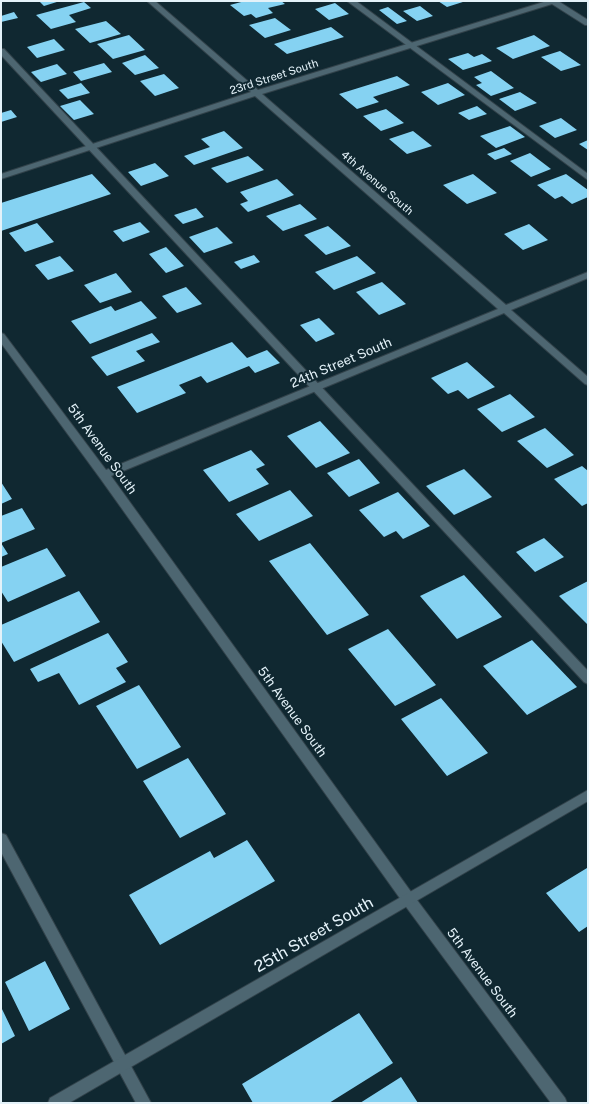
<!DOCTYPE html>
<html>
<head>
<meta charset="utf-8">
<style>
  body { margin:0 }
  #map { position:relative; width:589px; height:1104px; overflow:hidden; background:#102831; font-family:"Public Sans",sans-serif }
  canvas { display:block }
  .frame { position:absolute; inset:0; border:2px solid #e4f2f9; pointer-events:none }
</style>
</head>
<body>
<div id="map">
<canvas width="589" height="1104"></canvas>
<div class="frame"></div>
</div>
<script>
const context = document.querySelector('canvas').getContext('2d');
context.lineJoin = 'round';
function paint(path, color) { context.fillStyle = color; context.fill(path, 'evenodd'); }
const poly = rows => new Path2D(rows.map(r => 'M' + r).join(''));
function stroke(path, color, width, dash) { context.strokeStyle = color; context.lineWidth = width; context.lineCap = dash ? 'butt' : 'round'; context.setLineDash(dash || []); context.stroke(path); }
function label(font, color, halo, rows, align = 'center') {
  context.font = font + ' "Public Sans",sans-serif'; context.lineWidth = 4; context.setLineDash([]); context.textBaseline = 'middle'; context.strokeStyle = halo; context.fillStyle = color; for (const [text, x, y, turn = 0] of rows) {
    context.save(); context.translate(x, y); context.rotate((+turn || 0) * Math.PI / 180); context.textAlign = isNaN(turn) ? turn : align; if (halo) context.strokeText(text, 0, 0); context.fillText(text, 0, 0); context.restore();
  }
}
const building = poly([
  [39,1,60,1,44,6],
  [245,1,281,1,285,4,268,8,273,13,256,18,251,14,244,16,230,5],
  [438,1,466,1,447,7],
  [84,2,91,8,69,15,76,22,51,29,36,15],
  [335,3,349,14,329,20,315,9],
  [420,6,433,16,417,21,403,11],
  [388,7,407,21,397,24,379,10],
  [14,12,18,18,1,22,1,16],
  [275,18,291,30,265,38,249,25],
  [106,21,121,34,90,43,75,29],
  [331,27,344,37,287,54,274,44],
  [129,35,145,50,113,59,97,44],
  [534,35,550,46,513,59,496,48],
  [54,39,65,50,37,58,27,47],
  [560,51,581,65,561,71,541,57],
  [468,53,474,57,482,54,492,61,463,70,448,59],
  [145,55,159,68,135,75,122,63],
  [104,63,112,72,81,81,73,72],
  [57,64,67,74,41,82,31,72],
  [491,71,514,88,491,96,476,85,482,83,474,77],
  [164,74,179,88,155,96,140,81],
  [397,76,410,85,373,97,379,102,357,109,339,94],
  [81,83,90,93,68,99,59,90],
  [448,83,465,95,438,105,421,92],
  [520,92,537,103,515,111,499,99],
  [80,100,94,114,74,120,60,106],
  [477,106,487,114,469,120,458,113],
  [386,109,404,123,381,131,363,116],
  [11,110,17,117,1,122,1,113],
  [561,118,577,130,555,138,539,126],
  [510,126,525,137,496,148,480,136],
  [224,131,243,148,194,165,184,156,210,147,201,139],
  [413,131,432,146,407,154,389,139],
  [588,140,588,150,579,144],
  [504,148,512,154,495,160,487,154],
  [530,153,551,169,531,177,510,161],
  [248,156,264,170,227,183,211,168],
  [155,163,169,176,141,186,128,172],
  [92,174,111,194,1,231,1,203],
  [473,174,497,193,467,204,443,185],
  [566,174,588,190,588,197,572,204,562,196,555,199,537,185],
  [277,179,294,195,248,212,240,204,248,201,240,192],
  [300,204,317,219,283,231,266,216],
  [196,208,204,217,183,224,174,215],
  [140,222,150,232,123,242,113,231],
  [37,223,54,242,25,252,9,233],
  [529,224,548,240,523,250,504,234],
  [328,226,351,246,326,255,304,235],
  [217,227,233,243,204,253,189,237],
  [166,247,184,266,166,273,149,254],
  [254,255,260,262,241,269,234,262],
  [60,256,74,271,48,280,35,265],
  [357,256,376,273,334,290,315,272],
  [116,273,132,292,100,303,84,285],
  [382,282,406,304,379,315,356,292],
  [186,287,202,304,177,313,162,296],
  [141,301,157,318,90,344,71,321,111,306,115,311],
  [319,318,335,334,316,342,300,325],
  [152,333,160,342,136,351,145,361,107,376,91,357],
  [232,342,247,358,267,350,280,363,255,373,249,366,207,383,201,376,179,385,186,393,137,413,117,387],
  [467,362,495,387,468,399,458,390,448,394,431,378],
  [510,394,535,417,502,432,477,409],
  [320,421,350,453,316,468,287,436],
  [545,428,574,455,547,468,517,441],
  [251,450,265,465,256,469,269,484,229,502,203,470],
  [359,459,380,483,349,497,327,473],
  [582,466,588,471,588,503,582,506,554,479],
  [464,469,492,497,454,515,426,486],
  [1,482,12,499,1,504],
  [290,490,313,516,259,541,236,514],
  [398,492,430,526,403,539,396,531,384,537,359,510],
  [22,508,35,529,1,543,8,554,1,557,1,516],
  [544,538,564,557,535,572,516,552],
  [310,543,369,615,327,635,269,561],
  [47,548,66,576,8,602,1,591,1,567],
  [464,575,502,617,457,639,420,596],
  [588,581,588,625,559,596],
  [79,591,100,622,14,662,1,641,1,625],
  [388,629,436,685,395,706,348,649],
  [108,633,128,662,116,668,126,682,79,705,59,673,38,682,30,669],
  [532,640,577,687,527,715,483,666],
  [139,685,181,747,137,769,96,706],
  [441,698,488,753,447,776,401,719],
  [188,758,226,814,180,838,143,781],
  [247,840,275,881,160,945,129,895,210,851,214,858],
  [587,868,588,926,579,932,546,893],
  [45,961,70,1009,29,1031,5,982],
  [1,1007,15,1036,1,1044],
  [359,1013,393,1063,329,1103,253,1103,242,1084],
  [401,1077,418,1103,360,1103]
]);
const service = poly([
  [347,1,356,1,588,174,588,180,347,1],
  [1,49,4,49,588,671,588,684,584,682,1,55,1,49],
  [1,833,6,835,151,1103,136,1103,1,852,1,833]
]);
const minor = poly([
  [147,1,155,1,258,90,547,1,558,1,588,20,588,25,585,25,552,4,262,94,506,305,588,272,588,278,511,310,588,377,588,385,585,384,504,313,111,476,414,896,565,1098,567,1103,551,1103,404,904,100,478,1,343,1,333,4,334,106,470,498,309,255,96,1,179,1,174,251,92,147,1]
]);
const tertiary = poly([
  [588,790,588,801,69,1103,48,1103,50,1098,588,790]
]);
const farStreetnames = [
  ["23rd Street South",274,77,-18],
  ["4th Avenue South",377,183,41]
];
const streetNames = [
  ["24th Street South",341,363,-23],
  ["5th Avenue South",102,449,54],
  ["5th Avenue South",292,712,54],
  ["5th Avenue South",482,973,53]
];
const nearStreetnames = [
  ["25th Street South",314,935,-30]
];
paint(building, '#85d2f2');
stroke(service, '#32424a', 2);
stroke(minor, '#32424a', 2);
stroke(tertiary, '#32424a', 2);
paint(service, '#4d6671');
paint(minor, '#4d6671');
paint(tertiary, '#4d6671');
label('11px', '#e4f2f9', '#102831', farStreetnames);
label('13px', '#e4f2f9', '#102831', streetNames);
label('16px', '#e4f2f9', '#102831', nearStreetnames);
</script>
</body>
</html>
